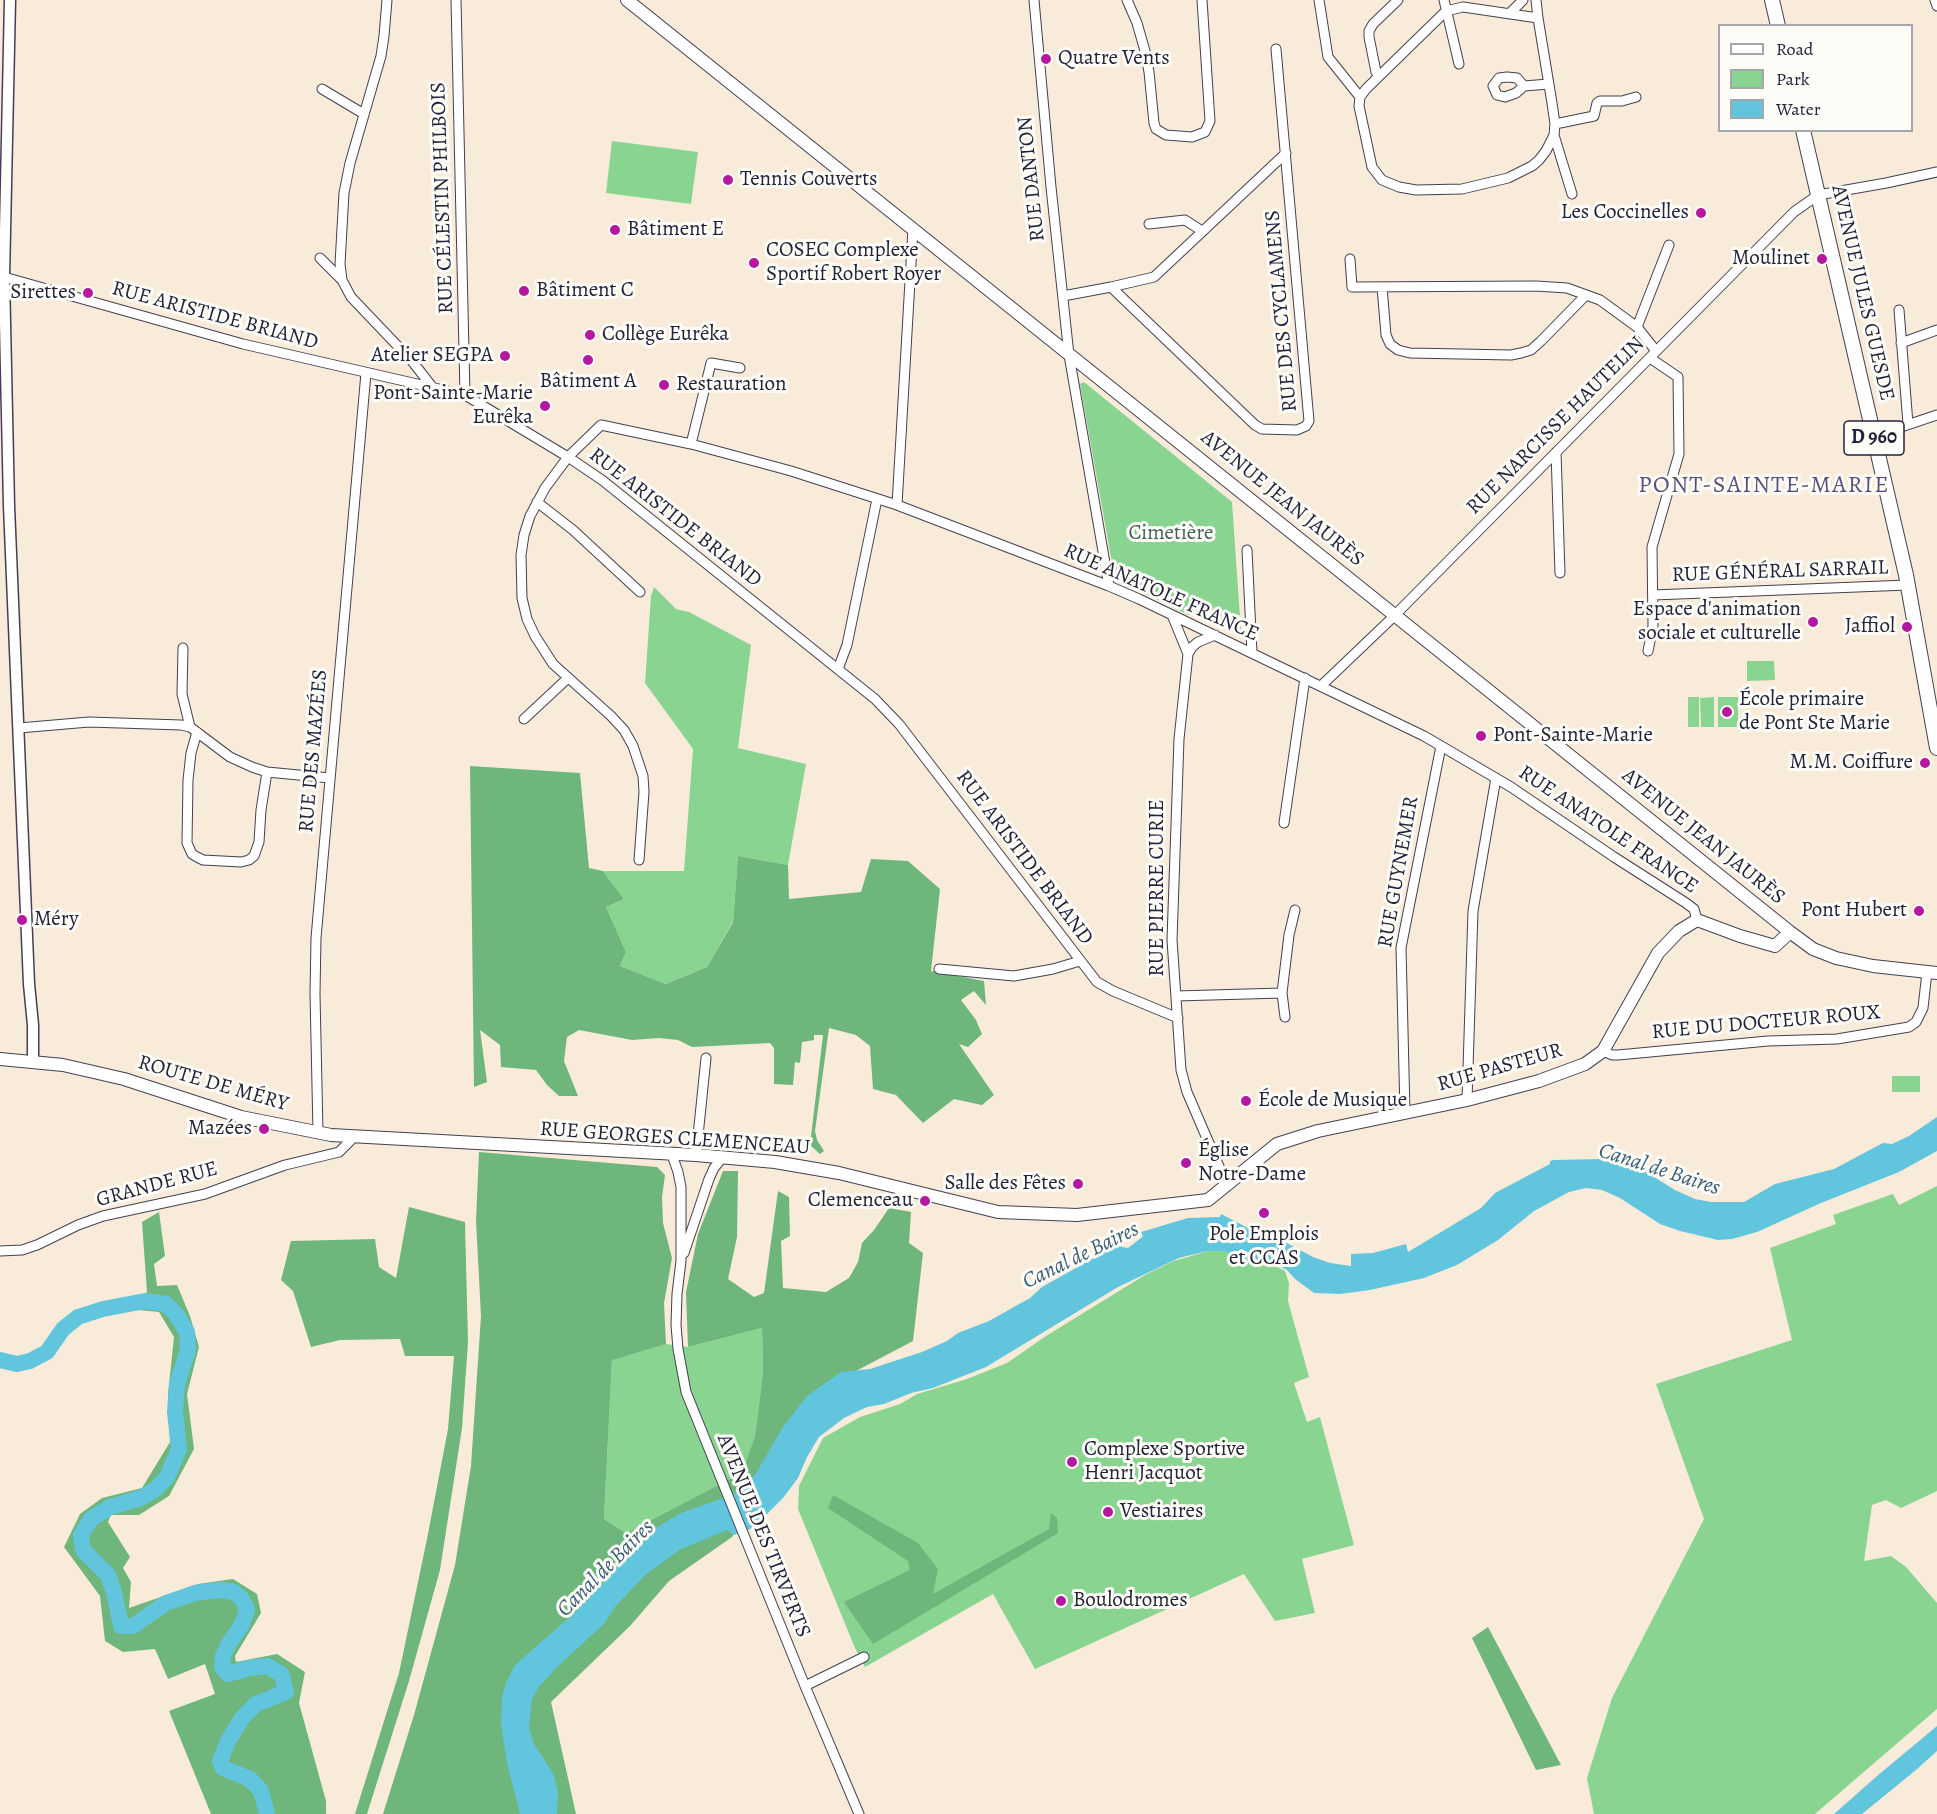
<!DOCTYPE html>
<html>
<head>
<meta charset="utf-8">
<style>
  body { margin:0 }
  #map { position:relative; width:1937px; height:1814px; overflow:hidden; background:#f9ebd9; font-family:Alegreya,serif }
  canvas { display:block }
  .legend { position:absolute; left:1718px; top:24px; width:195px; height:108px; box-sizing:border-box; background:#fdfcf7; border:2px solid #a5a5ac; margin:0; padding:8px 10px; list-style:none; font-size:18px; color:#22223b }
  .legend li { display:flex; align-items:center; gap:12px; height:30px }
  .legend b { width:30px; border:2px solid #a5a5ac }
</style>
</head>
<body>
<div id="map">
<canvas width="1937" height="1814"></canvas>
<ul class="legend">
<li><b style="height:8px;background:#fff"></b>Road</li>
<li><b style="height:16px;background:#89d491"></b>Park</li>
<li><b style="height:16px;background:#61c5de"></b>Water</li>
</ul>
</div>
<script>
const context = document.querySelector('canvas').getContext('2d');
context.lineJoin = 'round';
function paint(path, color) { context.fillStyle = color; context.fill(path, 'evenodd'); }
const poly = rows => new Path2D(rows.map(r => 'M' + r).join(''));
function stroke(path, color, width, dash) { context.strokeStyle = color; context.lineWidth = width; context.lineCap = dash ? 'butt' : 'round'; context.setLineDash(dash || []); context.stroke(path); }
function label(font, color, halo, rows, align = 'center') {
  context.font = font + ' Alegreya,serif'; context.lineWidth = 6; context.setLineDash([]); context.textBaseline = 'middle'; context.strokeStyle = halo; context.fillStyle = color; for (const [text, x, y, turn = 0] of rows) {
    context.save(); context.translate(x, y); context.rotate((+turn || 0) * Math.PI / 180); context.textAlign = isNaN(turn) ? turn : align; if (halo) context.strokeText(text, 0, 0); context.fillText(text, 0, 0); context.restore();
  }
}
const green = poly([
  [612,141,698,152,691,204,606,193],
  [1084,382,1232,502,1241,632,1238,634,1212,622,1212,614,1203,611,1198,614,1193,611,1188,615,1118,580,1114,574,1080,384],
  [654,587,676,609,689,612,751,645,738,748,806,764,788,865,738,856,733,921,707,967,666,984,620,966,626,952,606,907,624,899,603,871,684,871,693,749,645,683,651,596],
  [1747,661,1774,661,1775,680,1747,681],
  [1688,697,1699,697,1699,727,1688,727],
  [1714,697,1714,727,1701,727,1700,698],
  [1718,697,1738,697,1738,727,1718,727],
  [1892,1076,1920,1076,1920,1092,1892,1092],
  [1937,1186,1937,1491,1901,1508,1886,1500,1872,1505,1864,1561,1891,1556,1906,1567,1937,1603,1937,1709,1815,1814,1594,1814,1587,1778,1612,1698,1704,1519,1656,1384,1792,1340,1770,1248,1836,1224,1833,1215,1893,1194,1899,1205],
  [1230,1250,1264,1260,1285,1271,1289,1283,1288,1301,1309,1377,1294,1383,1307,1422,1320,1417,1354,1545,1302,1559,1315,1613,1275,1621,1244,1574,1035,1669,993,1594,865,1667,855,1648,798,1509,799,1486,823,1438,860,1417,900,1404,917,1394,967,1379,1007,1363,1046,1336,1145,1275,1174,1261,1208,1251],
  [762,1328,763,1373,755,1436,743,1473,626,1533,604,1519,612,1359,666,1344,688,1347]
]);
const forest = poly([
  [470,766,580,773,589,868,603,871,624,899,606,907,626,952,620,966,666,984,707,967,733,922,738,856,788,865,789,899,861,892,871,859,908,861,940,889,931,971,984,981,986,1005,974,991,961,1000,976,1020,982,1034,968,1047,959,1044,994,1095,982,1105,954,1099,923,1123,896,1095,873,1089,870,1046,856,1035,829,1028,815,1131,817,1140,824,1151,820,1154,810,1145,823,1035,814,1035,814,1040,802,1042,800,1063,795,1062,793,1085,774,1084,774,1048,770,1043,692,1047,678,1040,659,1038,632,1040,579,1030,567,1037,564,1061,578,1096,559,1096,547,1085,536,1070,501,1067,500,1045,480,1030,487,1082,474,1087],
  [479,1152,657,1167,665,1175,662,1197,663,1223,672,1258,664,1303,666,1344,612,1360,604,1519,626,1533,742,1473,755,1436,763,1373,762,1328,688,1347,686,1292,698,1234,723,1171,738,1171,737,1237,728,1279,754,1297,764,1293,778,1191,789,1197,790,1236,781,1241,783,1288,826,1292,849,1278,858,1262,862,1243,874,1230,889,1208,911,1212,909,1243,923,1253,913,1341,818,1391,732,1537,669,1581,630,1626,551,1702,576,1814,383,1814,414,1715,455,1565,471,1466,481,1316,476,1221],
  [409,1207,465,1222,468,1342,462,1428,440,1570,409,1681,367,1814,355,1814,399,1673,427,1539,448,1429,454,1356,405,1356,400,1339,340,1340,311,1347,293,1291,281,1280,291,1241,375,1239,379,1267,396,1278],
  [159,1212,165,1256,154,1264,157,1286,177,1285,190,1316,199,1347,187,1394,194,1449,169,1496,139,1515,111,1515,108,1522,130,1557,123,1568,131,1582,129,1608,198,1584,233,1579,257,1594,261,1613,235,1656,236,1662,277,1654,305,1672,299,1703,326,1801,326,1814,211,1814,169,1711,215,1694,205,1664,168,1679,155,1649,123,1652,105,1641,100,1596,64,1547,80,1514,102,1498,142,1488,170,1442,168,1394,174,1337,159,1312,128,1309,147,1292,142,1222],
  [833,1495,918,1543,938,1569,933,1594,1049,1529,1051,1513,1057,1518,1058,1533,873,1644,844,1602,910,1570,908,1561,828,1508],
  [1488,1627,1561,1765,1536,1770,1472,1638]
]);
const water = poly([
  [1937,1117,1937,1151,1899,1172,1821,1203,1757,1232,1732,1239,1718,1240,1680,1231,1660,1224,1620,1198,1602,1190,1586,1188,1569,1192,1534,1211,1498,1240,1457,1265,1424,1278,1370,1290,1340,1294,1314,1293,1295,1279,1287,1270,1263,1259,1241,1259,1225,1251,1208,1251,1195,1254,1179,1258,1118,1287,986,1367,933,1388,911,1393,884,1404,867,1407,844,1418,819,1437,807,1457,798,1478,783,1498,753,1528,734,1535,727,1530,681,1549,645,1575,614,1608,604,1624,556,1668,538,1688,532,1699,529,1728,534,1744,554,1775,558,1793,557,1814,520,1814,507,1763,501,1725,502,1697,506,1683,515,1665,577,1611,617,1568,632,1547,654,1529,681,1513,732,1495,744,1486,755,1475,783,1427,807,1396,841,1372,870,1369,922,1352,947,1341,958,1333,989,1321,1030,1298,1042,1287,1101,1254,1117,1246,1128,1248,1141,1238,1143,1236,1141,1232,1188,1218,1220,1217,1221,1214,1246,1227,1270,1234,1313,1257,1330,1263,1351,1266,1351,1254,1373,1253,1406,1244,1408,1252,1481,1208,1495,1193,1550,1164,1550,1161,1554,1160,1602,1159,1618,1162,1629,1164,1644,1171,1675,1190,1695,1199,1711,1202,1744,1202,1775,1184,1834,1169,1883,1143,1892,1144,1909,1136],
  [1937,1726,1937,1751,1916,1770,1862,1814,1834,1814,1877,1776]
]);
const river = poly([
  [0,1360,17,1364,30,1361,47,1352,63,1329,78,1317,103,1309,145,1301,166,1304,176,1314,187,1332,188,1350,177,1384,175,1412,179,1449,167,1477,156,1489,141,1498,110,1507,91,1519,81,1535,83,1550,108,1575,114,1592,121,1626,133,1626,166,1603,195,1593,221,1590,234,1592,242,1599,247,1610,242,1624,228,1645,223,1656,222,1667,228,1674,249,1668,268,1666,282,1675,286,1692,256,1704,242,1718,228,1741,220,1761,223,1768,250,1779,261,1791,267,1814]
]);
const minor = poly([
  [456,0,465,395],
  [1034,0,1051,187,1069,355,1109,586],
  [1127,0,1137,23,1145,51,1149,72,1154,123,1156,129,1166,135,1192,137,1205,132,1210,121,1202,0],
  [1319,0,1328,57,1360,97],
  [1444,0,1459,64],
  [1536,0,1538,18,1552,103,1555,124,1554,135,1572,194],
  [1935,0,1937,6],
  [1509,14,1523,0],
  [1379,76,1376,72,1369,37,1369,31,1373,24,1398,0],
  [1524,86,1516,93,1505,97,1497,95,1493,86,1499,78,1507,77,1517,78,1524,86,1549,84],
  [322,89,364,114],
  [1360,97,1359,106,1372,167,1382,180,1399,187,1416,190,1462,189,1508,178,1532,166,1539,160,1546,151,1554,135],
  [1360,97,1366,89,1446,11,1463,7,1538,18],
  [1555,124,1594,116,1597,103,1600,101,1622,101,1636,97],
  [1149,224,1185,220,1202,231],
  [320,258,342,280,351,297,412,361,433,388],
  [1350,259,1352,287,1536,286,1567,288,1600,300,1637,327,1656,351],
  [4,277,243,344,465,395,568,457,602,480,875,699,899,724,1097,982,1113,991,1178,1018],
  [342,280,340,264,344,193,350,163,381,56,384,36,387,0],
  [1111,287,1255,425,1262,429,1297,430,1306,426,1309,421,1276,49],
  [1382,287,1386,335,1390,344,1398,350,1410,353,1511,355,1521,353,1531,350,1541,341,1586,295],
  [1063,296,1111,287,1154,277,1286,153],
  [1899,310,1908,424],
  [1637,327,1669,245],
  [1901,343,1937,330],
  [1874,436,1937,415],
  [691,444,711,363,740,368],
  [1556,452,1560,573],
  [537,502,573,530,640,592],
  [897,505,913,229],
  [1247,550,1252,653],
  [1653,595,1908,585],
  [1172,615,1188,654],
  [1215,635,1198,642,1192,647,1188,654,1179,739,1172,940,1181,1070,1187,1092,1227,1185],
  [183,648,182,694,190,727],
  [1648,651,1653,626,1652,547,1679,454,1678,377,1650,358],
  [838,669,847,645,877,499],
  [1322,685,1390,620,1794,212,1818,195,1886,183,1937,172],
  [524,719,568,678],
  [19,728,89,722,181,725,190,727,230,757,252,767,267,772,330,778],
  [197,732,191,753,188,780,187,843,192,854,197,857,203,860,241,862,249,860,254,856,259,842,261,810,267,772],
  [1284,823,1305,678],
  [639,860,644,792,643,776,633,746,624,730,611,716,553,664,535,636,527,619,522,598,521,555,524,535,530,516,545,488,568,457,601,425,691,444,791,471,897,505,1109,586,1139,599,1424,736,1511,787,1614,857,1686,903,1694,909,1697,920],
  [939,969,1014,976,1053,969,1080,961],
  [1282,993,1285,1017],
  [1176,996,1282,993,1289,935,1295,910],
  [1603,1051,1612,1055,1618,1055,1768,1041,1837,1039,1909,1027,1916,1022,1923,1008,1927,972],
  [1467,1100,1473,911,1496,778],
  [1405,1113,1401,948,1441,746],
  [318,1132,315,994,316,938,366,373],
  [672,1155,678,1172,681,1187,681,1261,677,1294,676,1325,678,1349,686,1392,805,1686,859,1814],
  [696,1155,706,1058],
  [0,1251,22,1250,37,1245,78,1225,103,1216,205,1194,285,1165,339,1152,351,1140,351,1136],
  [684,1253,709,1179,714,1168,722,1158],
  [805,1686,864,1657]
]);
const tertiary = poly([
  [10,0,4,277,9,506,29,984,33,1025,33,1062]
]);
const secondary = poly([
  [627,0,1790,932,1813,949,1836,958,1873,966,1937,973],
  [0,1059,63,1065,124,1079,241,1117,331,1135,696,1155,775,1162,839,1173,998,1212,1077,1215,1208,1200,1277,1144,1318,1131,1467,1100,1539,1081,1585,1064,1603,1051,1658,953,1679,931,1697,920,1740,936,1775,946,1790,932]
]);
const primary = poly([
  [1772,0,1778,26],
  [1803,130,1906,575,1937,748]
]);
const markers = [
  [1046,59,6,"#b5179e"],
  [728,180,6,"#b5179e"],
  [1701,213,6,"#b5179e"],
  [615,230,6,"#b5179e"],
  [1822,259,6,"#b5179e"],
  [754,263,6,"#b5179e"],
  [524,291,6,"#b5179e"],
  [88,293,6,"#b5179e"],
  [590,335,6,"#b5179e"],
  [505,356,6,"#b5179e"],
  [588,360,6,"#b5179e"],
  [664,385,6,"#b5179e"],
  [545,406,6,"#b5179e"],
  [1813,622,6,"#b5179e"],
  [1907,627,6,"#b5179e"],
  [1727,712,6,"#b5179e"],
  [1481,736,6,"#b5179e"],
  [1925,763,6,"#b5179e"],
  [1919,911,6,"#b5179e"],
  [22,920,6,"#b5179e"],
  [1246,1101,6,"#b5179e"],
  [264,1129,6,"#b5179e"],
  [1186,1163,6,"#b5179e"],
  [1078,1184,6,"#b5179e"],
  [925,1201,6,"#b5179e"],
  [1264,1213,6,"#b5179e"],
  [1072,1462,6,"#b5179e"],
  [1108,1512,6,"#b5179e"],
  [1061,1601,6,"#b5179e"]
];
const shields = [
  [1874,438,60]
];
const shieldNames = [
  ["D 960",1874,438]
];
const poiNames = [
  ["Quatre Vents",1058,59],
  ["Tennis Couverts",740,180],
  ["Les Coccinelles",1689,213,"right"],
  ["Bâtiment E",627,230],
  ["COSEC Complexe",766,251],
  ["Sportif Robert Royer",766,275],
  ["Moulinet",1810,259,"right"],
  ["Bâtiment C",536,291],
  ["Sirettes",76,293,"right"],
  ["Collège Eurêka",602,335],
  ["Atelier SEGPA",493,356,"right"],
  ["Bâtiment A",588,382,"center"],
  ["Restauration",676,385],
  ["Pont-Sainte-Marie",533,394,"right"],
  ["Eurêka",533,418,"right"],
  ["Espace d'animation",1801,610,"right"],
  ["sociale et culturelle",1801,634,"right"],
  ["Jaffiol",1895,627,"right"],
  ["École primaire",1739,700],
  ["de Pont Ste Marie",1739,724],
  ["Pont-Sainte-Marie",1493,736],
  ["M.M. Coiffure",1913,763,"right"],
  ["Pont Hubert",1907,911,"right"],
  ["Méry",34,920],
  ["École de Musique",1258,1101],
  ["Mazées",252,1129,"right"],
  ["Église",1198,1151],
  ["Notre-Dame",1198,1175],
  ["Salle des Fêtes",1066,1184,"right"],
  ["Clemenceau",913,1201,"right"],
  ["Pole Emplois",1264,1235,"center"],
  ["et CCAS",1264,1259,"center"],
  ["Complexe Sportive",1084,1450],
  ["Henri Jacquot",1084,1474],
  ["Vestiaires",1120,1512],
  ["Boulodromes",1073,1601]
];
const streetNames = [
  ["RUE DANTON",1032,179,-96],
  ["RUE CÉLESTIN PHILBOIS",443,198,-92],
  ["AVENUE JULES GUESDE",1862,293,77],
  ["RUE DES CYCLAMENS",1282,311,-95],
  ["RUE ARISTIDE BRIAND",215,316,15],
  ["RUE NARCISSE HAUTELIN",1556,426,-45],
  ["AVENUE JEAN JAURÈS",1282,499,39],
  ["RUE ARISTIDE BRIAND",675,518,38],
  ["RUE GÉNÉRAL SARRAIL",1780,572,-2],
  ["RUE ANATOLE FRANCE",1161,593,24],
  ["RUE DES MAZÉES",314,751,-85],
  ["RUE ANATOLE FRANCE",1608,830,34],
  ["AVENUE JEAN JAURÈS",1703,837,39],
  ["RUE ARISTIDE BRIAND",1024,858,53],
  ["RUE GUYNEMER",1399,872,-80],
  ["RUE PIERRE CURIE",1158,888,-90],
  ["RUE DU DOCTEUR ROUX",1766,1023,-5],
  ["RUE PASTEUR",1500,1068,-16],
  ["ROUTE DE MÉRY",213,1084,16],
  ["RUE GEORGES CLEMENCEAU",675,1139,4],
  ["GRANDE RUE",157,1185,-15],
  ["AVENUE DES TIRVERTS",763,1536,68]
];
const parkNames = [
  ["Cimetière",1171,534]
];
const waterNames = [
  ["Canal de Baires",1659,1170,18],
  ["Canal de Baires",1081,1256,-26],
  ["Canal de Baires",606,1569,-45]
];
const quarterNames = [
  ["PONT-SAINTE-MARIE",1764,486]
];
paint(green, '#89d491');
paint(forest, '#6eb67b');
paint(water, '#61c5de');
stroke(river, '#61c5de', 16);
stroke(minor, '#424053', 11);
stroke(tertiary, '#424053', 13);
stroke(secondary, '#424053', 14);
stroke(primary, '#424053', 16);
stroke(minor, '#fff', 9);
stroke(tertiary, '#fff', 10);
stroke(secondary, '#fff', 12);
stroke(primary, '#fff', 14);
for (const [x, y, r, color] of markers) { const dot = new Path2D(); dot.arc(x, y, r, 0, 2 * Math.PI); context.fillStyle = color; context.fill(dot); stroke(dot, '#fdfcf7', 2); }
for (const [x, y, w] of shields) { const box = new Path2D(); box.roundRect(x - w / 2, y - 17, w, 34, 4.5); context.fillStyle = '#fdfcf7'; context.fill(box); stroke(box, '#22223b', 1.5); }
label('bold 20px', '#22223b', null, shieldNames);
label('21px', '#22223b', '#fdfcf7', poiNames, 'left');
label('21px', '#22223b', '#fdfcf7', streetNames);
label('21px', '#466059', '#fdfcf7', parkNames);
label('italic 22px', '#385b74', '#fdfcf7', waterNames);
context.letterSpacing = '1.5px';
label('24px', '#56507a', '#fdfcf7', quarterNames);
context.letterSpacing = '0px';
</script>
</body>
</html>
